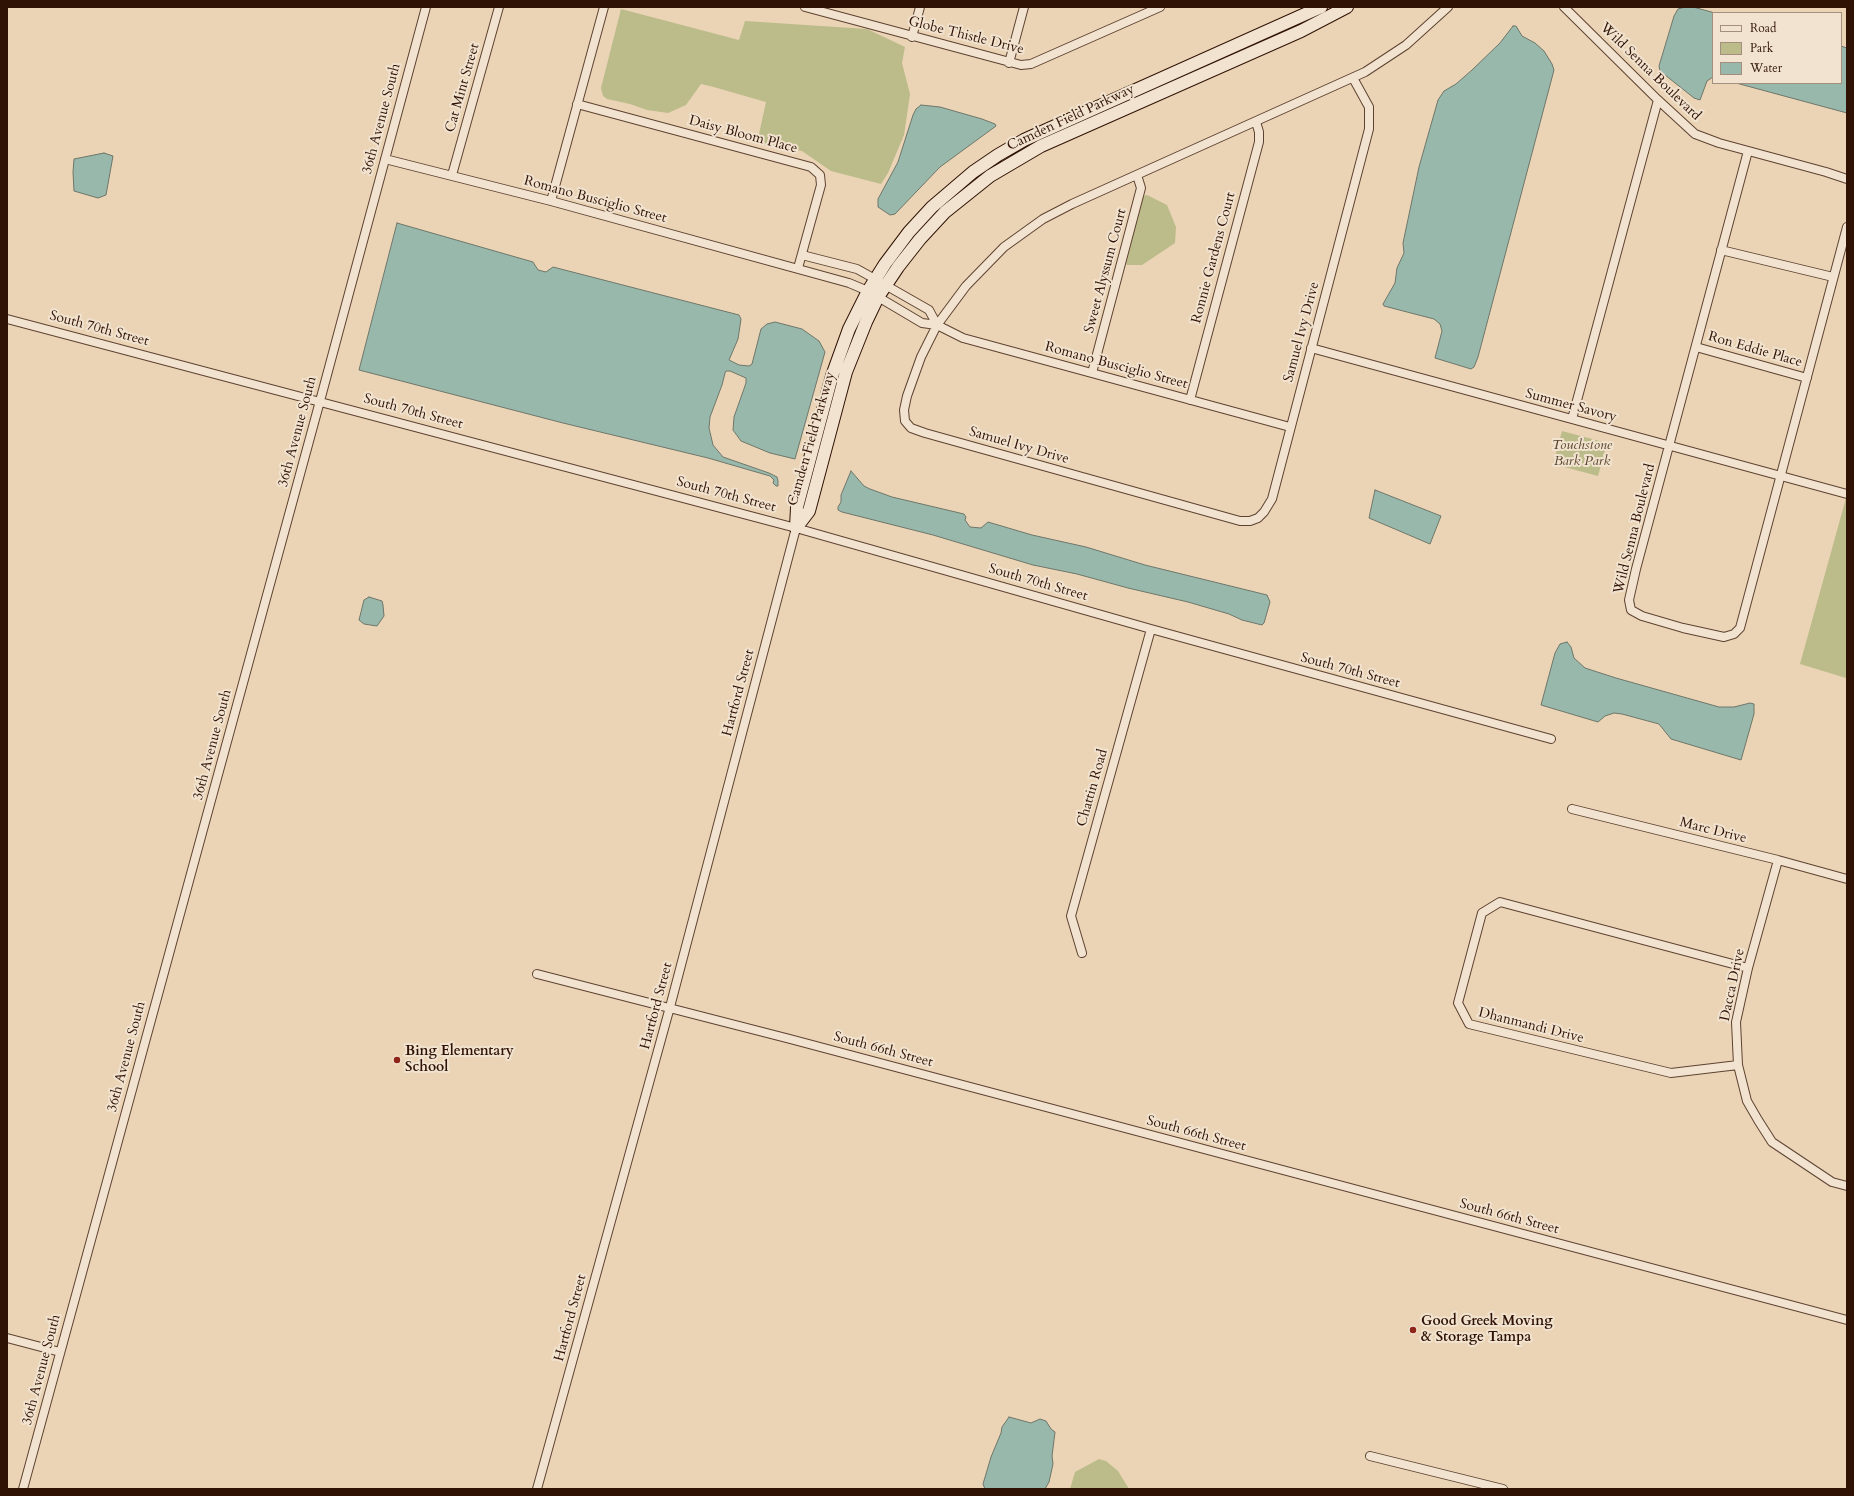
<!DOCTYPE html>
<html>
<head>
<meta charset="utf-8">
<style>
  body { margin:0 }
  #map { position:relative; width:1854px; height:1496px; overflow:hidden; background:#ead4b5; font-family:Cardo,serif }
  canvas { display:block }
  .frame { position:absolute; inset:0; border:8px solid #301205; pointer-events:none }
  .legend { position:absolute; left:1712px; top:12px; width:130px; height:72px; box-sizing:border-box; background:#f1e3cf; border:1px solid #a48f7e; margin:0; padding:5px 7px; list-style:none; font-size:12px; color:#301205 }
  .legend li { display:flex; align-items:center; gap:8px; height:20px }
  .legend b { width:20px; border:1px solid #a48f7e }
</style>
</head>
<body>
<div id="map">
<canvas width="1854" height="1496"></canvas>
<div class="frame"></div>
<ul class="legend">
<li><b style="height:5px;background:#f1e3cf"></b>Road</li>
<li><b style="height:11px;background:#bcbb8a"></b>Park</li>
<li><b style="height:11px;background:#98b8ac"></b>Water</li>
</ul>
</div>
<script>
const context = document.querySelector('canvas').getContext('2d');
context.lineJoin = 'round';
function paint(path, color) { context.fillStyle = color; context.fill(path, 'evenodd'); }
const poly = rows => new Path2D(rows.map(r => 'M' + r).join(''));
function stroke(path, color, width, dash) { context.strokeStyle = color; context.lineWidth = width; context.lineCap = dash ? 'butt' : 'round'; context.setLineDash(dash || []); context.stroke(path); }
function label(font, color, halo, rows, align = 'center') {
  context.font = font + ' Cardo,serif'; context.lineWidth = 4; context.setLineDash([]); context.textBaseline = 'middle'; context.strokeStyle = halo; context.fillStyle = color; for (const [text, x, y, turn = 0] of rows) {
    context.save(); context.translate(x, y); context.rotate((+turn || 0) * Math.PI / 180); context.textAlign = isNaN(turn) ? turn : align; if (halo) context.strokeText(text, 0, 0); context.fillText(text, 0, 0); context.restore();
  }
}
const green = poly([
  [621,9,739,40,745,21,867,29,905,47,902,63,910,94,904,135,888,173,881,184,831,171,802,151,757,143,766,102,710,86,701,84,686,105,668,113,647,110,630,104,607,99,603,96,601,88],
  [1147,195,1167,205,1176,227,1175,243,1142,265,1127,265,1126,264,1143,196],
  [1562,431,1607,443,1598,476,1553,464],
  [1846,498,1847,498,1847,674,1846,678,1800,664],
  [1099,1459,1106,1461,1118,1471,1129,1489,1070,1489,1075,1472]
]);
const water = poly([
  [1685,7,1693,7,1715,13,1713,13,1713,77,1707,81,1700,100,1694,98,1660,71,1659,66,1674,16,1678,9,1685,7],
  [1513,26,1516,26,1522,36,1535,43,1544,51,1552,64,1554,70,1478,357,1474,367,1471,369,1435,358,1442,331,1440,324,1434,319,1384,306,1383,304,1395,283,1397,268,1404,253,1403,243,1419,167,1438,100,1444,91,1456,84,1472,70,1500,43,1513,26],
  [1841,46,1847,48,1847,113,1736,83,1841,83,1841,46],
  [921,105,940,107,982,119,995,124,996,126,940,167,895,214,890,215,878,207,878,199,898,162,913,115,916,109,921,105],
  [104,153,113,156,106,195,98,198,74,191,73,172,74,159,104,153],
  [397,223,533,262,538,270,546,272,553,267,739,315,741,319,738,339,729,360,739,365,749,366,752,364,761,329,767,324,775,322,802,329,819,341,825,352,795,459,770,453,741,441,733,430,734,417,746,383,746,378,730,371,726,371,725,373,722,385,710,417,709,428,713,445,723,457,769,473,777,477,778,481,778,486,776,486,773,483,774,480,770,476,708,458,563,423,359,370,397,223],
  [851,471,864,486,870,489,892,497,964,514,966,517,965,520,970,527,981,528,988,522,1032,535,1086,547,1145,565,1267,595,1270,602,1264,623,1262,625,1242,620,1229,614,1188,602,1128,588,1077,574,1033,565,933,535,842,512,838,510,838,507,841,502,841,495,851,471],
  [1375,490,1441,516,1430,544,1369,518,1375,490],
  [369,597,382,601,383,605,384,616,377,626,364,624,359,620,364,600,369,597],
  [1567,642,1571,647,1574,658,1585,668,1616,678,1719,707,1734,707,1750,703,1754,704,1754,714,1741,760,1671,739,1659,724,1622,714,1614,713,1605,716,1598,722,1541,705,1555,653,1560,644,1567,642],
  [1009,1417,1031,1423,1040,1419,1046,1421,1051,1429,1055,1432,1052,1456,1053,1464,1049,1482,1045,1489,985,1489,983,1484,991,1457,1001,1433,1002,1427,1009,1417]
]);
const street = poly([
  [805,7,1021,65,1031,64,1160,7],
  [1564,7,1658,100,1695,134,1719,143,1826,172,1847,179],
  [912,37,920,7],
  [1009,63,1024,7],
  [1353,78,1369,107,1369,129,1272,499,1264,512,1258,518,1250,521,1240,521,925,433,911,428,905,421,904,410,907,396,921,357,937,325,966,286,1004,247,1043,219,1072,204,1365,72,1406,45,1448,7],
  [577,104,811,167,820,175,821,185,798,268],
  [1748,151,1636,569,1629,600,1631,610,1642,616,1683,628,1724,637,1734,634,1740,628,1847,227],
  [385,159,551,201,849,283,868,291,922,323,937,325,963,338,1290,427],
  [452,175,499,7],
  [551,201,604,7],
  [1721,250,1833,277],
  [802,255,857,269,866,274,929,310,937,325],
  [7,319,796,528,1151,629,1551,739],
  [1696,347,1807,378],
  [1311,348,1847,494],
  [1092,373,1141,188,1137,175],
  [1190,400,1259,142,1259,132,1256,122],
  [1572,419,1658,100],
  [1572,809,1778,860,1847,879],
  [1778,860,1748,968,1736,1022,1738,1065,1747,1101,1758,1120,1772,1142,1832,1182,1847,1186],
  [1082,953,1071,916,1151,629],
  [537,974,790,1039,1847,1320],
  [1738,1065,1671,1073,1469,1024,1458,1003,1482,913,1500,902,1748,968],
  [7,1338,60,1352],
  [1370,1456,1503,1489],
  [23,1489,320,401,426,7],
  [537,1489,670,1007,796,528]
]);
const secondary = poly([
  [796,528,809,511,846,372,866,322,878,297,898,267,920,239,945,212,990,176,1041,146,1301,31,1347,7],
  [796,528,797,507,832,376,849,329,868,291,885,264,909,232,932,207,973,172,998,155,1024,140,1321,7]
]);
const markers = [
  [397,1060,4,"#8f2418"],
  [1413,1330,4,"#8f2418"]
];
const streetNames = [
  ["Globe Thistle Drive",966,36,14],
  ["Wild Senna Boulevard",1650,72,44],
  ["Cat Mint Street",463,88,-74],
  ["Camden Field Parkway",1071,118,-25],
  ["36th Avenue South",382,119,-75],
  ["Daisy Bloom Place",743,135,15],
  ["Romano Busciglio Street",595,200,15],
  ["Ronnie Gardens Court",1214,258,-75],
  ["Sweet Alyssum Court",1106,271,-75],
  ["South 70th Street",99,329,15],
  ["Samuel Ivy Drive",1302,332,-75],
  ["Ron Eddie Place",1755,350,16],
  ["Romano Busciglio Street",1116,366,15],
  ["Summer Savory",1571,406,15],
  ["South 70th Street",413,412,15],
  ["36th Avenue South",298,432,-75],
  ["Camden Field Parkway",812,439,-74],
  ["Samuel Ivy Drive",1019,446,16],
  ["South 70th Street",726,495,15],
  ["Wild Senna Boulevard",1635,529,-76],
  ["South 70th Street",1038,583,16],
  ["South 70th Street",1350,671,15],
  ["Hartford Street",739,693,-75],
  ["36th Avenue South",213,745,-75],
  ["Chattin Road",1093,788,-74],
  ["Marc Drive",1713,831,14],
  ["Dacca Drive",1733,985,-78],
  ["Hartford Street",657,1006,-75],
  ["Dhanmandi Drive",1531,1026,14],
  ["South 66th Street",883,1050,15],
  ["36th Avenue South",127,1057,-75],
  ["South 66th Street",1196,1134,15],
  ["South 66th Street",1509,1217,15],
  ["Hartford Street",571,1318,-75],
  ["36th Avenue South",42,1370,-75]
];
const parkNames = [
  ["Touchstone",1582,446],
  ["Bark Park",1582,462]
];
const poiNames = [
  ["Bing Elementary",405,1052],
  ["School",405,1068],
  ["Good Greek Moving",1421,1322],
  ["& Storage Tampa",1421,1338]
];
paint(green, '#bcbb8a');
paint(water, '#98b8ac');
stroke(water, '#6e7669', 1);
stroke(street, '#5e4231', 10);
stroke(secondary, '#301205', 14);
stroke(street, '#f1e3cf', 8);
stroke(secondary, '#f1e3cf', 12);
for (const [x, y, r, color] of markers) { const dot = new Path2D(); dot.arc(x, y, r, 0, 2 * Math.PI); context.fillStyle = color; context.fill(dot); stroke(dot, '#f1e3cf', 1.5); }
label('14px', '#301205', '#f1e3cf', streetNames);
label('italic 14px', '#5a452d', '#f1e3cf', parkNames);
label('bold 14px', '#301205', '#f1e3cf', poiNames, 'left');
</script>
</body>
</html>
